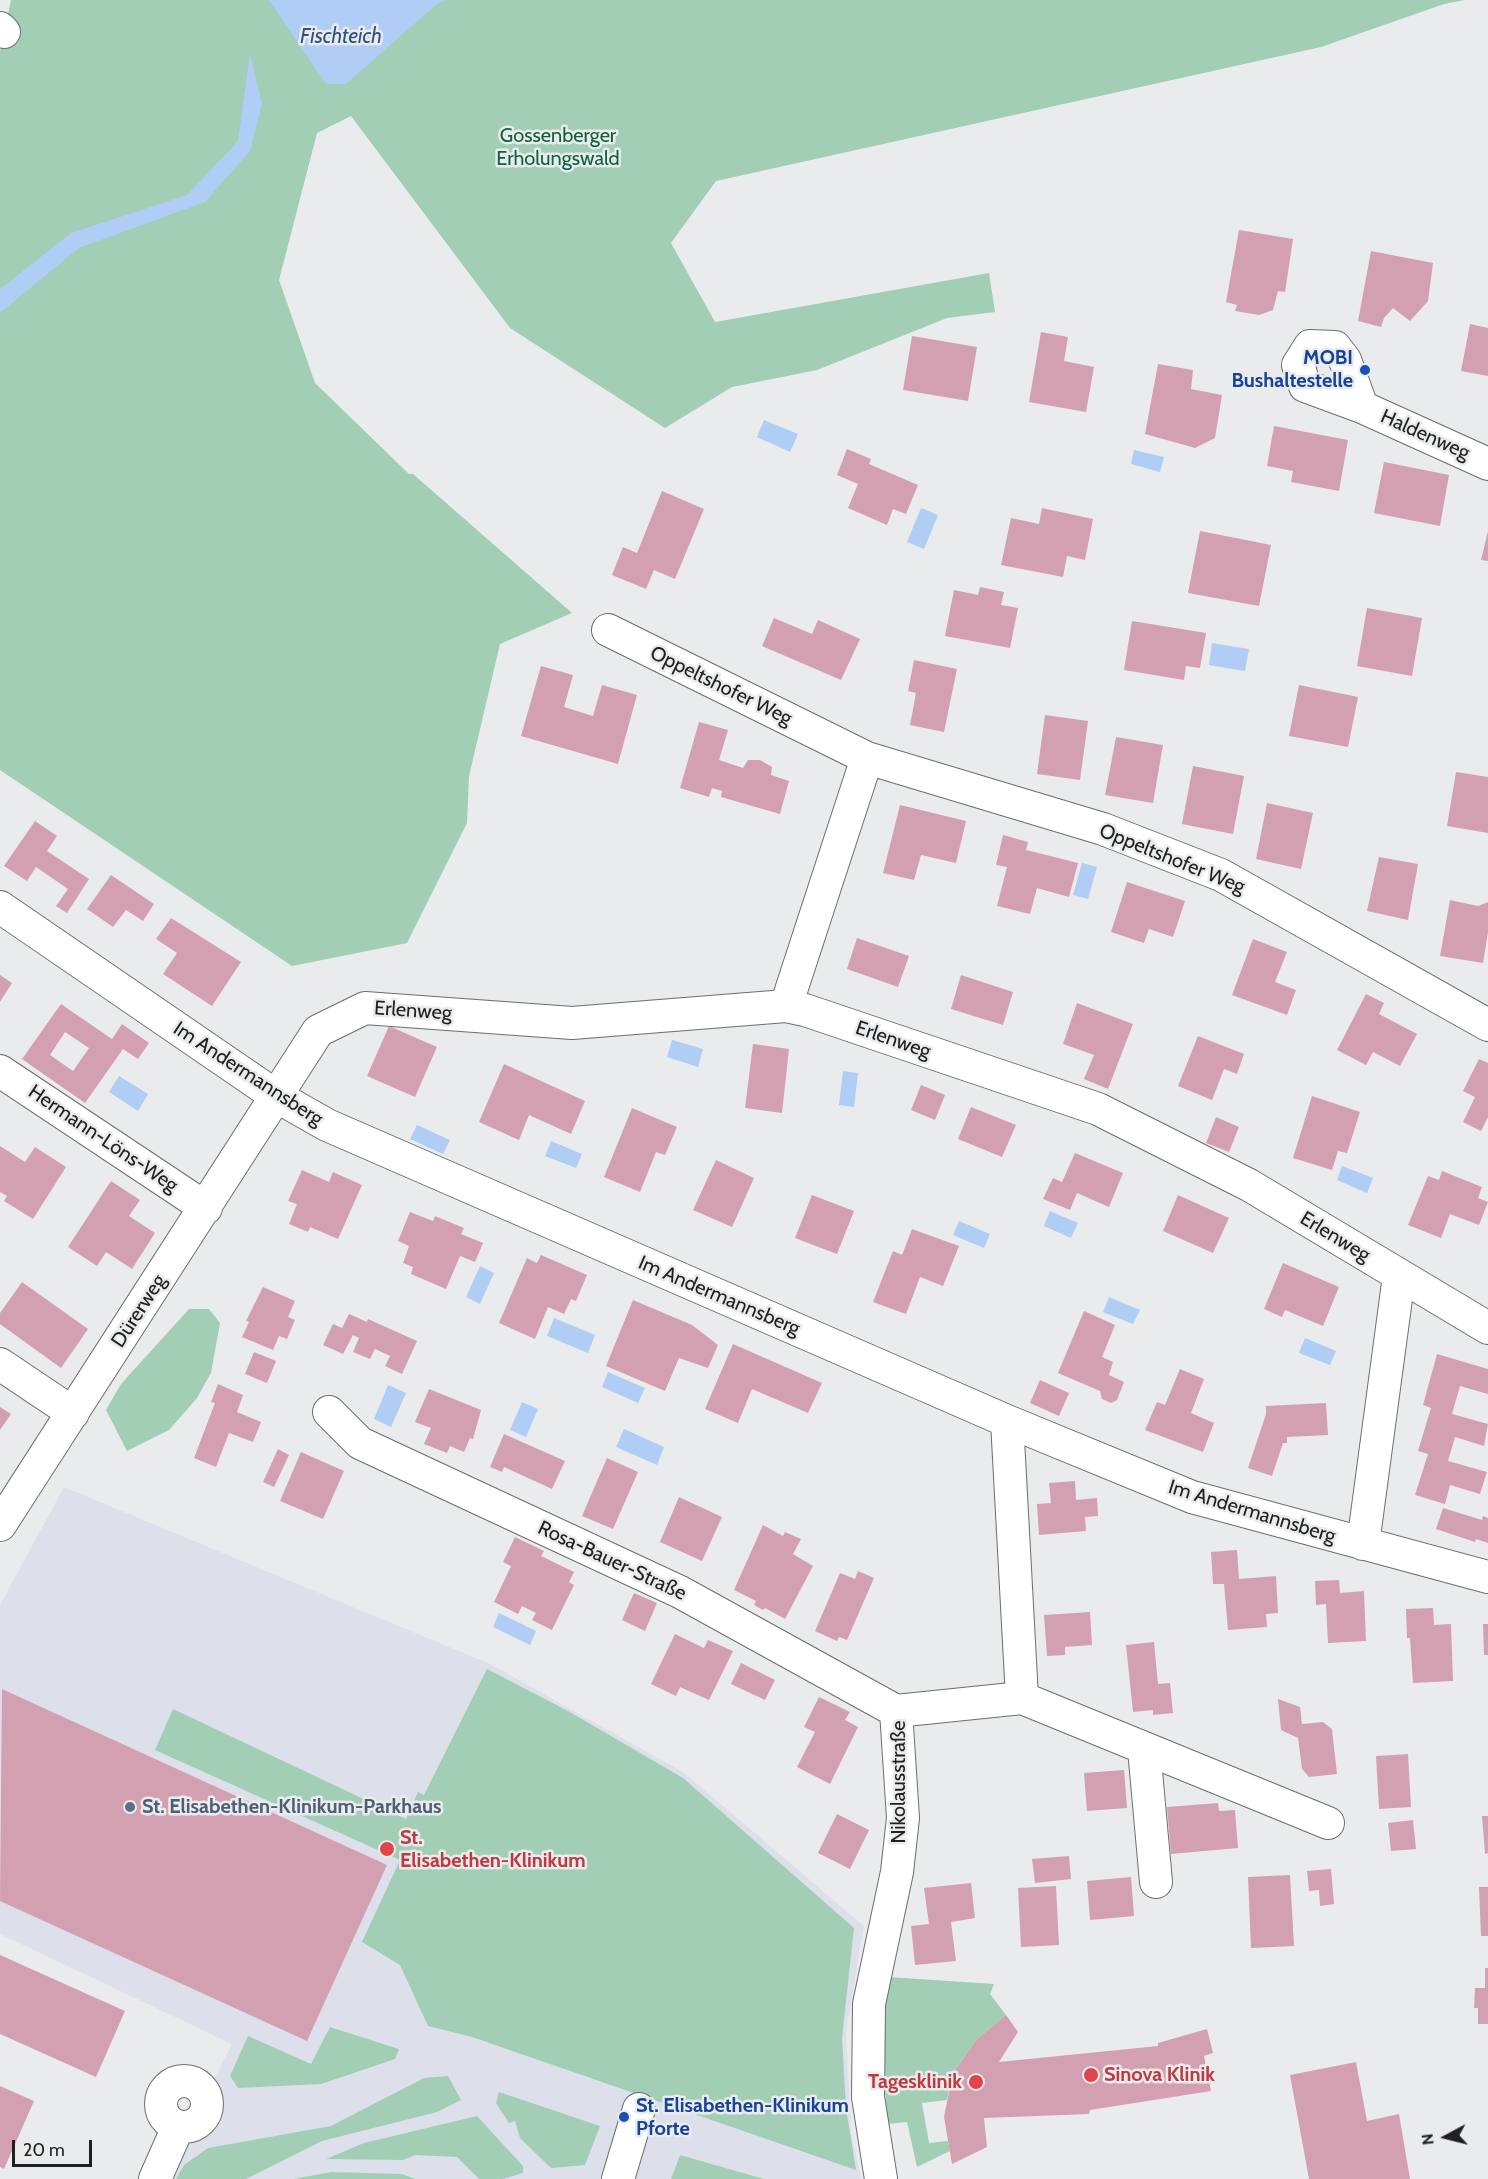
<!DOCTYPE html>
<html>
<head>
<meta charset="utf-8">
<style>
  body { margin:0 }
  #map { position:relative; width:1488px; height:2179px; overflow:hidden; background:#eaebed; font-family:Cabin,sans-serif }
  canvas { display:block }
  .north { position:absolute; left:1416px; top:2107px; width:60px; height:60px; -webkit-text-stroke:4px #eaebed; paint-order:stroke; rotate:263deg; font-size:16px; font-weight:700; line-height:24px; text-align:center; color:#202021 }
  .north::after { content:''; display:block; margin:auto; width:21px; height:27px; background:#202021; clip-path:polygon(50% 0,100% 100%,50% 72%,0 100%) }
  .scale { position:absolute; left:12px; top:2140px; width:80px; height:27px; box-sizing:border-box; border:3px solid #202021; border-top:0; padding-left:8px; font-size:18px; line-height:21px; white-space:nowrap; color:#202021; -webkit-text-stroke:4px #eaebed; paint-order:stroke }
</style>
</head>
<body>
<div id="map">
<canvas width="1488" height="2179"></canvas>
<div class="north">N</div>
<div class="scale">20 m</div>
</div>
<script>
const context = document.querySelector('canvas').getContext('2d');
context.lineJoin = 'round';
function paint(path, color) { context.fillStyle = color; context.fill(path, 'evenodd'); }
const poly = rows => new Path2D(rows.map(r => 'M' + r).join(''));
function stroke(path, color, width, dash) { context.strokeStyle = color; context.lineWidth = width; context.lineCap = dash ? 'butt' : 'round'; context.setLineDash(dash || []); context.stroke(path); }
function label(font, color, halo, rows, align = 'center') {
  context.font = font + ' Cabin,sans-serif'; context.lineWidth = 5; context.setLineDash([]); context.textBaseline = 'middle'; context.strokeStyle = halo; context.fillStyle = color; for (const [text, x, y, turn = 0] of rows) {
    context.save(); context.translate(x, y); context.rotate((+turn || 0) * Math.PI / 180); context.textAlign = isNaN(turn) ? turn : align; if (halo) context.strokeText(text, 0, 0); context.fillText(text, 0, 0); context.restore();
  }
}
const built = poly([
  [64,1487,490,1664,683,1772,864,1926,846,2032,851,2132,861,2179,163,2179,232,2044,0,1934,0,1605]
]);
const green = poly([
  [11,0,1465,0,1444,4,1321,47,716,181,671,243,715,322,989,273,995,312,947,318,817,370,732,387,665,428,510,328,351,116,317,133,279,280,315,383,409,474,413,474,572,613,500,644,469,776,467,823,407,943,292,966,0,770,0,52],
  [189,1309,209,1309,220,1323,211,1373,197,1398,169,1430,127,1451,106,1410,121,1384],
  [487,1669,568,1711,683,1778,854,1928,842,2038,846,2108,856,2170,472,2037,428,2026,400,1965,362,1942,400,1860,155,1750,173,1709,406,1819,418,1792,424,1795],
  [888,1977,994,1984,990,1994,1006,2015,977,2039,953,2073,947,2100,922,2103,929,2143,948,2141,950,2151,917,2167,907,2122,887,2124,883,2046],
  [330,2027,399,2049,395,2059,321,2084,238,2088,230,2076,248,2036,311,2064],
  [448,2076,461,2100,437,2112,322,2141,246,2179,176,2179,184,2165,208,2148,331,2126,424,2078],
  [499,2092,600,2126,585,2165,551,2168,520,2138,515,2121,509,2123,496,2103],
  [477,2116,523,2166,523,2173,503,2179,479,2179,457,2157,415,2155,403,2160,326,2159,364,2143],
  [680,2155,764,2179,671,2179],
  [331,2172,402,2174,415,2179,294,2179]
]);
const water = poly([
  [269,0,447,0,437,4,346,84,326,84],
  [250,53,262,104,250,151,205,202,79,248,0,313,0,289,71,233,187,195,238,141],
  [764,420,798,434,790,452,757,437],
  [1134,450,1164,457,1160,472,1131,464],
  [921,508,938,515,924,549,907,542],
  [1212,643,1249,649,1245,671,1209,665],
  [1082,863,1097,867,1088,899,1073,895],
  [672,1040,703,1049,698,1067,667,1057],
  [843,1071,858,1073,854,1107,839,1105],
  [119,1076,148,1094,138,1111,109,1092],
  [417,1125,450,1140,443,1154,410,1139],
  [551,1141,582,1154,576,1168,545,1156],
  [1342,1166,1373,1178,1367,1193,1337,1180],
  [1050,1211,1078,1223,1071,1238,1044,1226],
  [959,1221,990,1234,984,1248,953,1235],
  [480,1266,494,1273,480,1304,466,1297],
  [1109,1297,1140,1310,1133,1324,1103,1312],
  [554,1318,595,1335,588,1353,547,1336],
  [1305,1338,1336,1351,1330,1365,1299,1353],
  [608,1372,645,1388,638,1403,602,1387],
  [388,1385,406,1393,391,1427,374,1419],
  [522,1402,538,1409,526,1437,510,1430],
  [624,1429,664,1447,657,1465,616,1447],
  [499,1613,536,1631,530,1645,493,1627]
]);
const building = poly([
  [1239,230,1293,239,1285,292,1278,291,1273,310,1259,315,1235,311,1237,305,1226,302],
  [1371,251,1433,263,1428,301,1410,321,1393,308,1384,318,1381,327,1358,321],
  [1470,324,1488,328,1488,376,1461,371],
  [1041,332,1068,337,1064,361,1094,367,1086,412,1029,402],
  [912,336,977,347,968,401,903,390],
  [1158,364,1193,370,1191,389,1222,395,1215,438,1195,448,1145,434],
  [1274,426,1348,440,1339,491,1291,482,1293,471,1267,466],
  [847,449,871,459,869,464,918,485,906,514,893,509,887,525,848,508,858,484,837,475],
  [1384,462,1449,475,1440,526,1374,513],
  [662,491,704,509,675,579,654,570,646,589,612,575,623,547,637,553],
  [1042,508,1093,519,1085,560,1067,556,1063,577,1001,565,1011,518,1039,524],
  [1200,531,1271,545,1259,606,1188,593],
  [1488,531,1488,561,1481,560],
  [980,587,1004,592,1001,605,1018,608,1010,648,945,636,954,590,978,595],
  [1367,608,1422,618,1412,676,1357,666],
  [774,618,812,634,818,620,860,639,841,680,762,646],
  [1132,621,1206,633,1200,668,1186,666,1184,680,1124,670],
  [914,660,957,669,944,732,910,725,916,693,908,691],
  [541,666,573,675,564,707,593,716,602,685,637,695,618,764,521,736],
  [1299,685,1358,697,1348,747,1289,736],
  [1045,715,1088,721,1080,780,1037,774],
  [699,722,728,730,719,760,743,768,748,760,760,760,772,767,771,775,789,781,780,814,721,797,722,791,712,788,709,797,680,788],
  [1116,737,1163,745,1153,803,1105,795],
  [1193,766,1244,776,1233,834,1182,824],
  [1456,772,1488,777,1488,833,1447,826],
  [1267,803,1313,813,1301,869,1256,859],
  [900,805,966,821,956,863,921,855,914,880,883,873],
  [35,821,57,836,47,851,89,879,67,913,56,906,68,889,36,867,27,881,4,866],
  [1003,835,1028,842,1026,850,1078,863,1069,897,1037,888,1030,914,997,906,1007,867,996,865],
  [1379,857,1418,864,1408,920,1367,911],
  [111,875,154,904,143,921,126,910,113,927,87,909],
  [1127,882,1185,901,1173,937,1149,929,1144,943,1111,932],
  [1450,900,1478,906,1488,902,1488,932,1483,963,1440,956],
  [171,918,241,962,212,1006,163,974,177,953,156,939],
  [857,938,909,956,898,987,847,969],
  [1253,939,1287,952,1275,982,1296,990,1287,1015,1232,995],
  [0,975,12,983,0,1002],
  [961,975,1013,992,1003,1025,951,1009],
  [1366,994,1384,1003,1379,1014,1417,1034,1400,1066,1373,1052,1366,1065,1337,1050],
  [1077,1003,1133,1024,1108,1089,1084,1079,1094,1055,1063,1044],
  [61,1004,112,1039,122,1024,149,1043,138,1059,123,1049,85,1103,22,1059],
  [65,1032,89,1048,73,1071,50,1055],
  [389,1026,437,1047,415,1097,367,1076],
  [1198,1036,1244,1054,1237,1074,1224,1069,1212,1100,1178,1086],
  [753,1044,789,1049,782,1113,745,1108],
  [1479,1059,1488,1063,1488,1117,1481,1131,1463,1122,1475,1097,1463,1091],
  [504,1064,585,1101,571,1134,529,1115,519,1140,479,1122],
  [921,1085,945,1095,935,1120,911,1110],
  [1312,1096,1360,1112,1347,1153,1338,1151,1332,1170,1293,1158],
  [971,1107,1016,1125,1002,1157,958,1139],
  [632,1108,677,1127,665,1155,656,1152,640,1192,604,1177],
  [1216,1117,1239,1127,1229,1152,1206,1143],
  [0,1146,25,1162,35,1147,66,1167,33,1219,4,1201,7,1196,0,1192],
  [1075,1153,1123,1173,1109,1207,1077,1193,1070,1210,1043,1199,1053,1178,1062,1182],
  [716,1160,754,1178,732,1227,693,1210],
  [302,1170,329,1182,333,1172,362,1185,338,1239,310,1227,308,1232,289,1224,297,1204,288,1201],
  [1442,1171,1482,1187,1478,1198,1488,1202,1479,1225,1450,1214,1441,1238,1408,1225,1428,1176,1439,1180],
  [111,1181,140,1200,129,1216,155,1233,132,1269,106,1252,97,1266,68,1247],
  [812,1195,854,1211,837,1254,795,1238],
  [1178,1195,1229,1218,1213,1253,1163,1231],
  [410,1212,433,1221,435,1216,464,1228,461,1234,483,1243,475,1262,460,1256,446,1289,411,1274,413,1267,403,1263,409,1246,398,1241],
  [912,1229,959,1246,943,1286,920,1277,906,1314,873,1302,893,1251,902,1255],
  [541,1255,587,1275,576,1301,571,1299,564,1314,548,1307,535,1339,499,1323,527,1258,537,1263],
  [1283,1263,1339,1287,1323,1326,1285,1310,1282,1317,1264,1309],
  [22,1282,88,1329,61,1368,0,1324,0,1313],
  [263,1287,295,1301,288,1317,295,1320,287,1339,279,1336,273,1350,242,1337,249,1322,246,1321],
  [633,1300,692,1325,718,1345,708,1368,679,1358,665,1391,606,1366],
  [1084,1311,1115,1325,1102,1357,1113,1362,1109,1375,1124,1382,1117,1400,1111,1403,1102,1399,1100,1391,1058,1373],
  [349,1314,367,1322,368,1319,417,1341,402,1374,385,1366,390,1356,375,1349,370,1359,353,1352,359,1338,353,1335,343,1354,323,1345,333,1324,342,1328],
  [733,1344,822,1383,808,1413,752,1389,738,1423,705,1409],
  [254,1352,276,1361,267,1383,245,1374],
  [1437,1354,1488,1369,1488,1394,1460,1386,1452,1414,1488,1424,1484,1446,1455,1437,1448,1461,1487,1472,1480,1494,1450,1485,1445,1504,1415,1495,1428,1454,1418,1451,1431,1408,1423,1405],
  [1180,1369,1204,1379,1191,1413,1214,1423,1203,1452,1145,1430,1157,1402,1165,1405],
  [1040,1380,1069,1393,1059,1416,1030,1403],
  [218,1384,243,1395,237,1412,261,1422,253,1442,229,1433,216,1467,194,1458,215,1403,211,1402],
  [429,1389,481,1410,473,1439,470,1438,464,1452,450,1446,447,1453,424,1444,431,1428,415,1422],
  [1326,1403,1328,1435,1287,1437,1287,1443,1283,1443,1272,1476,1248,1468,1266,1414,1266,1406],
  [0,1407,11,1414,0,1430],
  [504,1434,565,1461,552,1489,504,1467,502,1472,490,1467],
  [278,1449,289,1455,274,1487,263,1482],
  [301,1452,344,1471,323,1519,280,1501],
  [607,1458,638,1472,613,1529,582,1516],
  [1075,1481,1076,1500,1097,1498,1098,1516,1085,1517,1086,1531,1039,1535,1037,1504,1051,1503,1049,1483],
  [679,1497,722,1517,702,1561,660,1542],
  [1443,1508,1482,1520,1483,1516,1488,1518,1488,1543,1476,1539,1475,1542,1436,1529],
  [763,1525,783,1536,785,1532,801,1539,793,1554,813,1566,785,1619,765,1608,763,1610,754,1605,756,1601,734,1590],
  [515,1537,544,1551,541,1556,574,1572,569,1582,574,1585,552,1630,532,1620,536,1613,522,1606,518,1614,494,1602,511,1566,503,1562],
  [1237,1550,1239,1579,1276,1576,1278,1613,1266,1614,1267,1627,1228,1630,1224,1584,1213,1584,1211,1552],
  [858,1571,874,1578,847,1640,839,1637,837,1641,815,1631,840,1573,855,1579],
  [1339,1580,1340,1593,1364,1591,1366,1641,1328,1643,1326,1604,1316,1605,1315,1581],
  [634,1593,657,1603,645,1631,622,1620],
  [1433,1608,1434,1625,1451,1624,1453,1681,1413,1683,1410,1638,1407,1638,1406,1609],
  [1090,1612,1092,1645,1065,1647,1065,1655,1047,1656,1044,1615],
  [1483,1624,1488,1624,1488,1655,1484,1655],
  [675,1634,704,1648,708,1640,733,1651,709,1700,680,1687,676,1696,651,1684],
  [1154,1642,1158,1684,1170,1683,1173,1713,1153,1715,1153,1710,1133,1712,1126,1645],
  [741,1663,775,1680,765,1700,731,1684],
  [2,1689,387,1865,307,2041,0,1901],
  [819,1697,850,1712,845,1720,858,1727,830,1784,797,1767,815,1732,804,1727],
  [1278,1699,1300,1707,1302,1724,1323,1722,1332,1729,1337,1774,1309,1777,1302,1769,1298,1738,1281,1730],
  [1408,1754,1411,1807,1379,1809,1376,1756],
  [1124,1770,1127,1808,1087,1811,1084,1773],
  [1218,1803,1219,1811,1235,1810,1238,1848,1171,1854,1167,1807],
  [837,1814,869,1830,850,1869,818,1853],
  [1482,1816,1488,1816,1488,1853,1485,1854],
  [1413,1820,1416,1849,1391,1851,1388,1823],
  [1069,1856,1071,1879,1035,1883,1032,1859],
  [1331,1869,1334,1904,1320,1906,1319,1890,1309,1891,1307,1871],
  [1290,1875,1294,1946,1251,1948,1248,1877],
  [1131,1877,1134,1916,1090,1920,1087,1881],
  [971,1883,975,1918,951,1922,956,1961,915,1965,911,1926,929,1924,924,1888],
  [1056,1886,1059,1945,1021,1947,1018,1888],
  [1479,1887,1488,1887,1488,1936,1481,1936],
  [0,1955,125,2011,96,2077,0,2034],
  [1485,1968,1488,1968,1488,2024,1478,2024,1478,2008,1474,2008,1475,1988,1485,1988],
  [1006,2015,1018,2032,999,2062,1158,2046,1158,2043,1207,2029,1213,2053,1204,2056,1211,2091,1090,2110,1089,2114,984,2118,987,2147,952,2164,944,2117,953,2073,977,2039],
  [1356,2062,1367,2121,1399,2114,1410,2179,1309,2179,1290,2075],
  [0,2086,34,2101,4,2169,0,2167]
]);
const minor = poly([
  [0,28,4,32],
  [1362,407,1345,360,1335,347,1310,346,1298,365,1305,386,1362,407,1488,464],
  [608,630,867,758],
  [0,907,276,1096,327,1125,1007,1421,1192,1497,1488,1577],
  [786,1006,867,758,1103,829,1221,875,1488,1025],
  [0,1071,206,1208],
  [0,1364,73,1413],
  [329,1412,360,1443,680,1592,896,1711],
  [1007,1421,1022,1698],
  [0,1525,318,1031,365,1008,572,1023,786,1006,805,1010,1098,1109,1249,1185,1488,1328],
  [1363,1544,1399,1276],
  [896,1711,1022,1698,1328,1823],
  [1144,1749,1156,1882],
  '161 2104a23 23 0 1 1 46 0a23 23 0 1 1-46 0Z',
  [155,2179,178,2127],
  [618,2179,639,2109],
  [881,2179,868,2097,869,2004,897,1872,903,1818,896,1711]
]);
const markers = [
  [1365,370,6,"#1a4fb4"],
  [130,1807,6,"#5c6f8a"],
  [387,1849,8,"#e0444e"],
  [1091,2075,8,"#e0444e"],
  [976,2082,8,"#e0444e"],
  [624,2117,6,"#1a4fb4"]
];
const parkNames = [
  ["Gossenberger",558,136],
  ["Erholungswald",558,159]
];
const transitNames = [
  ["MOBI",1353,358],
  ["Bushaltestelle",1353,381],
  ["St. Elisabethen-Klinikum",636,2106,"left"],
  ["Pforte",636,2129,"left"]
];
const streetNames = [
  ["Haldenweg",1425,435,24],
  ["Oppeltshofer Weg",721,686,26],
  ["Oppeltshofer Weg",1172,859,22],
  ["Erlenweg",413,1011,4],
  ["Erlenweg",893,1040,19],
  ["Im Andermannsberg",248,1074,33],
  ["Hermann-Löns-Weg",103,1139,34],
  ["Erlenweg",1335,1237,31],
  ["Im Andermannsberg",719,1296,23],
  ["Dürerweg",139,1311,-57],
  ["Im Andermannsberg",1252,1512,17],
  ["Rosa-Bauer-Straße",612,1561,25],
  ["Nikolausstraße",899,1782,-90]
];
const serviceNames = [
  ["St. Elisabethen-Klinikum-Parkhaus",142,1807]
];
const healthNames = [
  ["St.",400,1838],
  ["Elisabethen-Klinikum",400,1861],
  ["Sinova Klinik",1104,2075],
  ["Tagesklinik",962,2082,"right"]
];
const waterNames = [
  ["Fischteich",341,37]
];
paint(built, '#dde0ea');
paint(green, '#a1ceb4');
paint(water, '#b0cdf5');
paint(building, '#d3a0b2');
stroke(minor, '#6c6d6f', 34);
stroke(minor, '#fff', 32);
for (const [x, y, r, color] of markers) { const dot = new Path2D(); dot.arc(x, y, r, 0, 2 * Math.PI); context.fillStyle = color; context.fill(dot); stroke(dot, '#eaebed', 2); }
label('20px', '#0e613f', '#eaebed', parkNames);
label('bold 20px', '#164399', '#eaebed', transitNames, 'right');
label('20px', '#202021', '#eaebed', streetNames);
label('bold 20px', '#4e5e75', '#eaebed', serviceNames, 'left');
label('bold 20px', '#be3a42', '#eaebed', healthNames, 'left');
label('italic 21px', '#2d5285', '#eaebed', waterNames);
</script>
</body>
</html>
